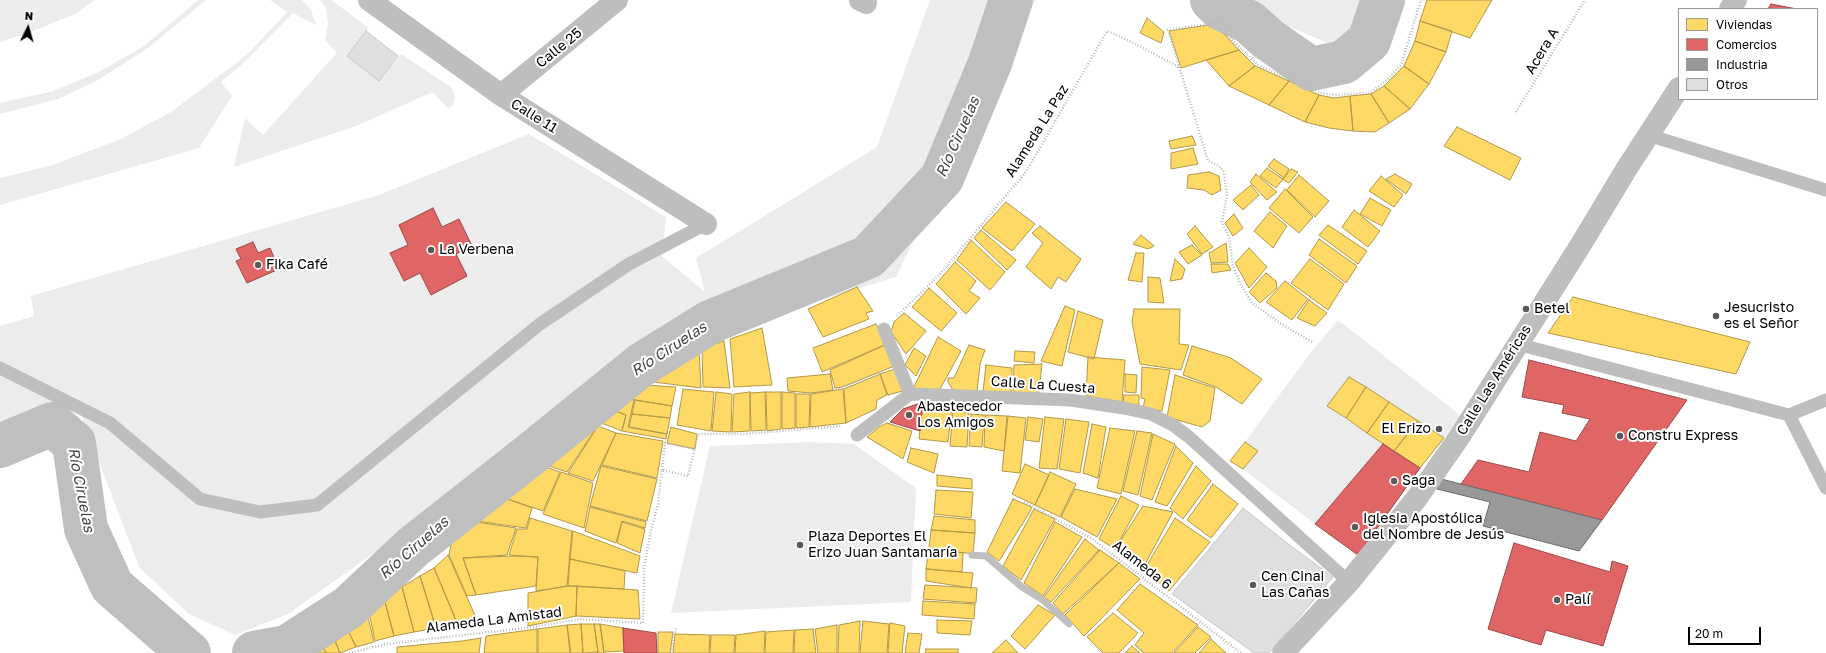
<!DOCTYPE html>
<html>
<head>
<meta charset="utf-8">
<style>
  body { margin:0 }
  #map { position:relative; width:1826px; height:653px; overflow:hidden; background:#fff; font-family:"Golos Text",sans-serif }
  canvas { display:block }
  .legend { position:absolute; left:1678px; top:8px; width:140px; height:92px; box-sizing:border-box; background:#fff; border:1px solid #999; margin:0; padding:5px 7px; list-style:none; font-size:12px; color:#000 }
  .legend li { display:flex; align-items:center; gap:8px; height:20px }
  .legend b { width:20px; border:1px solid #999 }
  .north { position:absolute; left:8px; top:8px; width:40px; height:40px; -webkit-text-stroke:3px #fff; paint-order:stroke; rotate:5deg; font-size:11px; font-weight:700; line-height:16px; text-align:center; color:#000 }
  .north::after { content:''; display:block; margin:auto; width:14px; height:18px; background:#000; clip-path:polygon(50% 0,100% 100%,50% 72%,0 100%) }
  .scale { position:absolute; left:1688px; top:627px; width:73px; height:18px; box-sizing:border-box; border:2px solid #000; border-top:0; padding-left:5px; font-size:12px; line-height:14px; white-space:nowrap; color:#000; -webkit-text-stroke:3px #fff; paint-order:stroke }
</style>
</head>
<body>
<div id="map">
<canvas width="1826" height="653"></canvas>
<ul class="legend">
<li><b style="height:11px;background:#ffd966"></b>Viviendas</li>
<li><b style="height:11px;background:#e06666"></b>Comercios</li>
<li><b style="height:11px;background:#999"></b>Industria</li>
<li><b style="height:11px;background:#dfdfdf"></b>Otros</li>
</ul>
<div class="north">N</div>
<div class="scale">20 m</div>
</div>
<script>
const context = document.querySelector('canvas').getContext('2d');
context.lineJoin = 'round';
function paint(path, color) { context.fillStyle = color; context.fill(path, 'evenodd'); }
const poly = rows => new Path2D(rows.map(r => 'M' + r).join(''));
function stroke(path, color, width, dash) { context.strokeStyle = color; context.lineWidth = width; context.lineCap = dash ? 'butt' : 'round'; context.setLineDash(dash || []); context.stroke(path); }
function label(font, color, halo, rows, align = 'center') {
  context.font = font + ' "Golos Text",sans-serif'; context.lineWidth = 4; context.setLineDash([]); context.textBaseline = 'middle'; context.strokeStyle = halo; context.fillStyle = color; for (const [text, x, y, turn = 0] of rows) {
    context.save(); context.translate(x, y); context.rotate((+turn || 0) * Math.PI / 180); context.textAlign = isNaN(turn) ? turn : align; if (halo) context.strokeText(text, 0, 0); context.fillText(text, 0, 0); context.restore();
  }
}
const green = poly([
  [0,0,95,0,75,14,33,31,0,42],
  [198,0,206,0,148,48,98,80,58,99,0,114,0,103,53,91,99,72,144,46],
  [270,0,302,0,311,10,316,25,293,13,240,66,221,82,232,96,199,148,0,205,0,178,53,165,121,139,171,112,248,54,287,12],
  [320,0,331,0,369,28,347,56,379,81,401,54,452,88,455,98,453,105,448,109,433,92,356,126,234,167,245,118,263,135,337,53,325,40,328,24,326,8],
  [930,0,1036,0,1020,23,896,277,717,332,708,304,522,440,402,533,288,614,235,635,189,614,139,567,74,396,0,428,0,326,34,316,31,296,379,195,529,134,666,217,662,256,705,292,696,258,877,147],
  [1228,0,1392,0,1376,64],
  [1338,320,1461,416,1444,438,1349,377,1327,406,1383,444,1315,524,1243,469,1258,451,1245,442,1311,352],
  [811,442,854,444,916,488,911,602,671,613,710,446]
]);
const homes = poly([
  [1427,0,1492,0,1470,38,1420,21,1427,0],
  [1147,18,1164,32,1161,43,1140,33,1147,18],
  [1420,21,1452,31,1446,52,1415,41,1420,21],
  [1215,24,1239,50,1181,68,1169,31,1215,24],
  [1415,41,1446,52,1429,84,1404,66,1415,41],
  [1239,50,1255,66,1229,86,1206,60,1239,50],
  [1255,66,1289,81,1269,105,1229,86,1255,66],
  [1404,66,1429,84,1410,109,1384,86,1404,66],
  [1289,81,1319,95,1305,122,1269,105,1289,81],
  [1384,86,1410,109,1389,123,1371,94,1384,86],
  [1371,94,1389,123,1375,132,1353,131,1350,96,1371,94],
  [1319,95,1334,98,1350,96,1353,131,1329,128,1305,122,1319,95],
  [1457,127,1521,158,1510,180,1444,146,1457,127],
  [1192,136,1196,145,1171,149,1169,141,1192,136],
  [1193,148,1198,164,1171,169,1171,153,1193,148],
  [1274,159,1289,169,1284,178,1268,166,1274,159],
  [1267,168,1283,179,1276,188,1260,176,1267,168],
  [1291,169,1298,172,1289,183,1283,179,1291,169],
  [1209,172,1219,176,1221,190,1212,195,1204,190,1187,188,1188,175,1209,172],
  [1256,174,1277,192,1267,200,1250,182,1256,174],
  [1395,174,1412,184,1406,194,1386,179,1395,174],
  [1299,175,1329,201,1315,217,1287,190,1299,175],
  [1381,176,1403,195,1394,207,1369,191,1381,176],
  [1251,185,1259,195,1243,210,1233,200,1251,185],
  [1285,189,1313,217,1299,233,1269,208,1285,189],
  [1370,198,1391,210,1382,226,1360,214,1370,198],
  [1006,202,1035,224,1012,251,982,228,1006,202],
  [1354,210,1380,231,1368,247,1342,227,1354,210],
  [1270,212,1287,226,1273,248,1254,231,1270,212],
  [1234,214,1243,228,1233,236,1225,223,1234,214],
  [1328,225,1367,251,1358,264,1319,235,1328,225],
  [1040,226,1081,259,1066,282,1058,277,1051,289,1026,267,1043,243,1032,233,1040,226],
  [1195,226,1213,247,1202,254,1187,234,1195,226],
  [981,230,1016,260,1007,270,974,238,981,230],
  [1141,235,1154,246,1148,249,1133,244,1141,235],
  [1319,239,1357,266,1346,283,1309,255,1319,239],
  [971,240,1005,272,990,290,957,260,971,240],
  [1226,243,1228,262,1211,263,1209,253,1226,243],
  [1192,245,1202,255,1188,264,1179,252,1192,245],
  [1249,248,1267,267,1249,288,1235,263,1249,248],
  [1136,253,1144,253,1142,282,1128,280,1136,253],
  [1175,259,1185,269,1182,279,1170,281,1175,259],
  [1310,259,1344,284,1328,310,1291,283,1310,259],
  [955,262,976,281,969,291,980,298,966,314,936,284,955,262],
  [1211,264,1228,264,1231,270,1212,273,1211,264],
  [1266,273,1276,281,1277,288,1260,303,1249,292,1266,273],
  [1148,277,1160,278,1164,303,1148,302,1148,277],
  [1285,281,1308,299,1292,320,1266,302,1285,281],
  [857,287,873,311,866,313,869,319,823,337,808,309,857,287],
  [929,288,957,313,941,331,912,307,929,288],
  [1573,297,1675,323,1750,342,1736,374,1548,333,1573,297],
  [1309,300,1327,313,1315,326,1297,318,1309,300],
  [1065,306,1075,310,1062,366,1041,361,1065,306],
  [1134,309,1180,309,1179,344,1189,345,1181,370,1140,364,1132,322,1134,309],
  [1078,311,1103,320,1094,359,1068,352,1078,311],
  [904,313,926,331,906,354,891,332,894,322,904,313],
  [876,324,887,344,822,372,813,348,876,324],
  [762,328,772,385,734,387,730,339,762,328],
  [938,337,961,351,940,389,912,391,938,337],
  [724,341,730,388,703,387,702,348,724,341],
  [887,344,897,365,842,387,835,388,830,370,887,344],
  [969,345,985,350,980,364,977,392,953,390,948,382,948,378,954,378,969,345],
  [1192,346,1231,358,1262,379,1242,404,1216,387,1183,375,1192,346],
  [914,348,926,356,916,376,905,365,914,348],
  [699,349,701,388,637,380,660,363,699,349],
  [1015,351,1035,352,1034,363,1014,361,1015,351],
  [1088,357,1125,360,1122,402,1086,396,1088,357],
  [1042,364,1039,393,1013,393,1014,365,1042,364],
  [986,365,1012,368,1011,393,983,392,986,365],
  [1142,367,1170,370,1162,411,1143,408,1145,399,1141,398,1142,367],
  [898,368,906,390,888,395,880,374,898,368],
  [830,374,833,390,811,393,788,391,787,378,830,374],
  [880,374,887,395,877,400,876,409,846,423,844,389,880,374],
  [1125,374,1137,375,1136,393,1125,392,1125,374],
  [1175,375,1215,388,1210,421,1202,427,1167,417,1175,375],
  [1349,377,1366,387,1346,418,1327,406,1349,377],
  [631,384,676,387,672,406,635,400,617,395,631,384],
  [1366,387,1389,402,1367,433,1346,418,1366,387],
  [683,389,714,392,711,431,677,425,683,389],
  [843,389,846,423,810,427,811,394,843,389],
  [716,392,732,394,731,432,712,431,716,392],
  [750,392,750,431,732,432,734,394,750,392],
  [765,392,766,430,751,431,750,393,765,392],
  [766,392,781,392,781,429,767,431,766,392],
  [782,392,795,393,795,428,782,429,782,392],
  [796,394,810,394,809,427,796,428,796,394],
  [616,395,634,400,628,427,667,434,666,439,622,431,626,415,602,406,616,395],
  [1124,395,1139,395,1139,405,1123,403,1124,395],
  [635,400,672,406,670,418,632,414,635,400],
  [923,402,952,407,948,442,919,439,923,402],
  [1389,402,1418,421,1394,451,1367,433,1389,402],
  [602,406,626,415,622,431,599,422,597,424,584,419,602,406],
  [953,410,969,413,967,447,950,446,953,410],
  [632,414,670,418,667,434,629,427,632,414],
  [971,414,984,415,982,447,969,446,971,414],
  [985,415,1007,416,1004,451,984,447,985,415],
  [1008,416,1026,418,1020,473,1002,471,1008,416],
  [1028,417,1043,419,1039,442,1025,440,1028,417],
  [1045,417,1064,419,1057,469,1039,468,1045,417],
  [1066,419,1089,422,1080,473,1059,469,1066,419],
  [582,420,598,425,567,472,537,462,582,420],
  [1418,421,1444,438,1420,468,1394,451,1418,421],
  [887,423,912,431,903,459,867,437,879,427,887,423],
  [1092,424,1106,427,1098,478,1083,473,1092,424],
  [598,426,616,433,593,481,568,473,598,426],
  [671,427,697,434,695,449,667,443,671,427],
  [1110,428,1135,431,1121,494,1097,488,1110,428],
  [1137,431,1152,433,1138,495,1123,491,1137,431],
  [616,433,663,441,657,478,602,465,616,433],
  [1153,434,1175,444,1152,500,1140,496,1153,434],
  [1245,442,1258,451,1243,469,1230,461,1245,442],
  [1176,446,1193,463,1167,506,1155,502,1176,446],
  [911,448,938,454,934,473,907,462,911,448],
  [535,463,560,472,543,511,499,496,535,463],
  [1025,464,1049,475,1035,505,1012,494,1025,464],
  [601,466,657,479,647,521,590,506,601,466],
  [1196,466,1211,481,1183,519,1170,508,1196,466],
  [561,472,593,483,584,528,543,514,561,472],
  [1050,472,1076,484,1060,517,1035,505,1050,472],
  [937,475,972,479,972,489,937,486,937,475],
  [1213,484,1238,504,1211,538,1187,520,1213,484],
  [1075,489,1117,499,1097,537,1061,517,1075,489],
  [936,490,973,492,971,518,934,514,936,490],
  [499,496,532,508,526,528,476,521,499,496],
  [1121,496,1139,505,1115,549,1099,539,1121,496],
  [1013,499,1032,507,1028,515,999,561,987,552,1013,499],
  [1143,506,1173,512,1142,570,1115,549,1143,506],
  [590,507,646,522,645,528,622,521,616,543,585,531,590,507],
  [1034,509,1055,519,1021,580,1003,566,1034,509],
  [934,516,975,520,975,533,931,530,934,516],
  [530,518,572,531,567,586,536,591,538,557,509,555,517,529,527,529,530,518],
  [1175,518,1210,542,1169,591,1144,570,1175,518],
  [470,521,516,528,507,555,463,558,476,595,467,596,449,555,451,544,470,521],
  [622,522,645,529,640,553,617,543,622,522],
  [1055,522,1082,537,1043,596,1024,583,1055,522],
  [931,530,975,533,973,554,929,548,931,530],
  [573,531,640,556,637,573,570,559,573,531],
  [1085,539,1099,550,1051,602,1044,597,1085,539],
  [929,548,963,553,962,572,926,569,929,548],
  [1100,550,1119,563,1063,614,1053,603,1100,550],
  [448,555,478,622,458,625,434,568,448,555],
  [513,556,538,557,536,586,476,595,463,558,513,556],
  [570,559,625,571,624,589,568,586,570,559],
  [1119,563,1140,579,1084,636,1065,615,1119,563],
  [434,568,458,625,436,628,420,576,434,568],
  [926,569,973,573,971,588,926,581,926,569],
  [420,576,436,628,414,632,402,587,420,576],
  [1140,584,1198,625,1172,653,1144,653,1135,645,1144,633,1117,610,1140,584],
  [925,585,977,588,976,603,923,599,925,585],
  [568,586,577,586,576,616,528,626,528,593,568,586],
  [577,586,638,590,640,619,576,616,577,586],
  [402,587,414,632,394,636,384,598,402,587],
  [384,598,394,636,375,641,369,612,384,598],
  [923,601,975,604,974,619,922,615,923,601],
  [1038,605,1055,615,1025,649,1011,636,1038,605],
  [367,613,374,642,356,647,344,622,367,613],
  [1113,613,1138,633,1119,653,1103,653,1087,637,1113,613],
  [937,620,972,621,970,635,937,633,937,620],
  [860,621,859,653,838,653,839,625,860,621],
  [863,621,889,624,887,653,860,653,863,621],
  [344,622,356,647,340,653,332,632,344,622],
  [890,623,905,626,902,653,888,653,890,623],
  [581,624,594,624,598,652,583,653,581,624],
  [581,624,583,653,571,653,567,625,581,624],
  [594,624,600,624,604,653,595,653,598,652,594,624],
  [600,624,623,628,624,651,604,652,600,624],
  [567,625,570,653,538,653,538,629,567,625],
  [837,625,837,653,818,653,815,629,837,625],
  [1198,627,1211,637,1195,653,1174,653,1198,627],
  [537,629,537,653,484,653,486,636,537,629],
  [813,629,816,653,794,653,795,630,813,629],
  [794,630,793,653,765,653,766,632,794,630],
  [765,631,764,653,735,653,736,635,765,631],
  [658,632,673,632,670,653,658,653,658,632],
  [908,633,922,634,919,653,905,653,908,633],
  [332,634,340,653,326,653,319,639,332,634],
  [675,634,710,635,709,653,673,653,675,634],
  [711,635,735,635,734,653,710,653,711,635],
  [481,638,479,653,397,653,397,647,462,641,481,638],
  [319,639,326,653,311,653,307,645,319,639],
  [1211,639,1226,653,1199,653,1211,639],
  [1006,640,1018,653,992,653,1006,640],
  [307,645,311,653,299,653,298,650,307,645],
  [1132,646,1140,653,1125,653,1132,646],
  [926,649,958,649,958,653,925,653,926,649]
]);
const shops = poly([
  [1771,4,1797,9,1768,9,1771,4],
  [433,208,442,227,459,219,472,246,456,254,467,276,431,295,420,273,404,281,390,253,408,245,399,225,433,208],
  [253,242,258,253,270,248,279,269,247,283,236,261,241,259,236,249,253,242],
  [1529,360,1687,400,1602,520,1461,484,1478,460,1529,472,1540,432,1576,441,1590,419,1562,413,1564,405,1522,397,1529,360],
  [923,402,920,431,890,422,903,409,923,402],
  [1383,444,1420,468,1358,555,1315,524,1383,444],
  [1514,543,1610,572,1612,561,1628,566,1603,646,1546,630,1541,645,1488,629,1514,543],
  [623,628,656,633,657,653,624,653,623,628]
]);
const industry = poly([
  [1441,479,1461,484,1602,520,1579,551,1483,526,1490,502,1437,489,1441,479]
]);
const stream = poly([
  [972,555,986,556,1022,587,1043,600,1069,624]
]);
const river = poly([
  [1212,0,1220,8,1249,22,1268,39,1311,69,1344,62,1369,41,1383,0],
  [0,446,52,424,74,443,86,529,112,586,189,653],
  [254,653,287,647,349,607,413,547,526,458,641,365,710,322,868,257,942,178,990,63,1011,0]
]);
const building = poly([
  [366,31,398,56,379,81,347,56,366,31],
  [1243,508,1291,546,1333,577,1269,653,1254,653,1172,594,1243,508]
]);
const path = poly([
  [1516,112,1585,0],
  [897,316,940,274,1026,172,1107,31,1134,43,1180,68],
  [1312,342,1283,325,1252,303,1241,285,1233,266,1229,237,1222,222,1227,195,1224,172,1219,166,1208,161,1168,30,1215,23,1258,65,1320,93,1334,95,1370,93,1388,79,1401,65,1421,0],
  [833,390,844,388,882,373],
  [662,470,665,443,695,449],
  [1024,502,1091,538,1241,653],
  [1135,645,1144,653],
  [349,653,386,644,533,627,581,619,643,623,644,568,650,535,658,504,662,470,688,476,698,434,744,434,841,426],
  [671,653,676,628]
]);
const lane = poly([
  [1648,135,1826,190],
  [884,329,910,394,1070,400,1124,408,1151,414,1173,425,1189,437,1349,582],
  [1517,344,1789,415,1826,400],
  [0,368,110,423,200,499,260,512,317,505,540,324,629,264,706,224],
  [1789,415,1826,488],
  [857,435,910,394]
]);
const street = poly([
  [369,0,501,95,706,224],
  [860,0,866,3],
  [1730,9,1736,0],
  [501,95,617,0],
  [1283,653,1349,582,1417,498,1460,436,1580,246,1627,168,1679,88]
]);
const markers = [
  [431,250,4,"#595959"],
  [258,265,4,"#595959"],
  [1526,309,4,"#595959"],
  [1716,316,4,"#595959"],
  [909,415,4,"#595959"],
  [1439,429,4,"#595959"],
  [1620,436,4,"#595959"],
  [1394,481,4,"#595959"],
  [1355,527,4,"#595959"],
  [800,545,4,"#595959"],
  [1253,585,4,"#595959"],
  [1557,600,4,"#595959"]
];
const streetNames = [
  ["Calle 25",559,48,-39],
  ["Acera A",1542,51,-59],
  ["Calle 11",534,116,32],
  ["Alameda La Paz",1037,131,-58],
  ["Calle Las Américas",1494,380,-58],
  ["Calle La Cuesta",1043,385,4],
  ["Alameda 6",1142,565,38],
  ["Alameda La Amistad",494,620,-7]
];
const poiNames = [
  ["La Verbena",439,250],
  ["Fika Café",266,265],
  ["Jesucristo",1724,308],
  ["es el Señor",1724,324],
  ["Betel",1534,309],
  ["Abastecedor",917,407],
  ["Los Amigos",917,423],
  ["El Erizo",1431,429,"right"],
  ["Constru Express",1628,436],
  ["Saga",1402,481],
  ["Iglesia Apostólica",1363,519],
  ["del Nombre de Jesús",1363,535],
  ["Plaza Deportes El",808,537],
  ["Erizo Juan Santamaría",808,553],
  ["Cen Cinai",1261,577],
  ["Las Cañas",1261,593],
  ["Palí",1565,600]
];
const waterNames = [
  ["Río Ciruelas",958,137,-66],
  ["Río Ciruelas",669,349,-33],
  ["Río Ciruelas",81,490,79],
  ["Río Ciruelas",414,548,-41]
];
paint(green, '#ececec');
paint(homes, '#ffd966');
stroke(homes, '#b29847', 1);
paint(shops, '#e06666');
stroke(shops, '#9d4747', 1);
paint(industry, '#999');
stroke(industry, '#6b6b6b', 1);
stroke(stream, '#bfbfbf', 7);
stroke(river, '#bfbfbf', 44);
paint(building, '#dfdfdf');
stroke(building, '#c7c7c7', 1);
stroke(path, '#b9b9b9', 2.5, [1, 2]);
stroke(lane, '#bebebe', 13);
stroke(street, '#bebebe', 22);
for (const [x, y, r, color] of markers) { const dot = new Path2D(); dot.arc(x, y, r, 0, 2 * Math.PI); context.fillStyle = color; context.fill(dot); stroke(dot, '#fff', 1.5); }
label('14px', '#000', '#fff', streetNames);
label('14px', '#000', '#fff', poiNames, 'left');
label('italic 15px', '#444', '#fff', waterNames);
</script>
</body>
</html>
